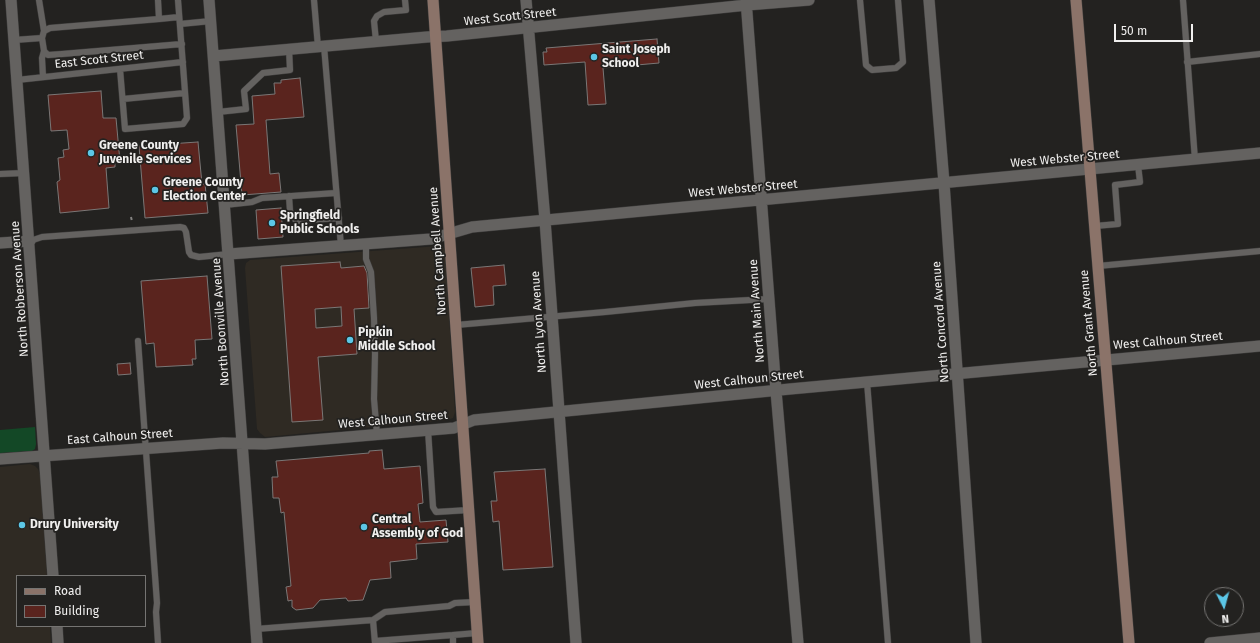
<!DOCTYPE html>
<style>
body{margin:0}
#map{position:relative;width:1260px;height:643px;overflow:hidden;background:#232220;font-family:"Fira Sans",sans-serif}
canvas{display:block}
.legend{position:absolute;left:16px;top:575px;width:130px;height:52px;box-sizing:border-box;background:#232220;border:1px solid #757472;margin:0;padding:5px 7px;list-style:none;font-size:12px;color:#f0efee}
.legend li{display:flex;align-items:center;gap:8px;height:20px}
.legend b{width:20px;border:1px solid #757472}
.north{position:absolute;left:1204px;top:587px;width:40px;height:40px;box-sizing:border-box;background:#232220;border:1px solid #757472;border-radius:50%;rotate:174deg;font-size:11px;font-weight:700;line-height:16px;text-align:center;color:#f0efee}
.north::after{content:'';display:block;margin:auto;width:14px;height:18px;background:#5cc7e7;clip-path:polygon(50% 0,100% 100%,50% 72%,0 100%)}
.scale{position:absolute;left:1114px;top:24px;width:79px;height:18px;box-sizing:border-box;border:2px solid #f0efee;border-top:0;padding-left:5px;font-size:12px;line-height:14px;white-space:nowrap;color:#f0efee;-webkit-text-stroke:3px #232220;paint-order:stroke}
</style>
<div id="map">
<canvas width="1260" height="643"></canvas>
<ul class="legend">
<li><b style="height:5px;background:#8b7369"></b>Road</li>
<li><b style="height:11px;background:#5a241e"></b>Building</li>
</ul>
<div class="north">N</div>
<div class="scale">50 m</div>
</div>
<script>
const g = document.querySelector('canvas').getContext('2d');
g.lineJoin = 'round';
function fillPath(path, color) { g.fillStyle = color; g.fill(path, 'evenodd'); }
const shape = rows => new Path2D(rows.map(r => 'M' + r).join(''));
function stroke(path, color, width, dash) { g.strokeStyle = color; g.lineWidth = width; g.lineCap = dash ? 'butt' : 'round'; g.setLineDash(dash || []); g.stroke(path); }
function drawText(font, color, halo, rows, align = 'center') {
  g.font = font + ' "Fira Sans",sans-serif'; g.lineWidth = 3.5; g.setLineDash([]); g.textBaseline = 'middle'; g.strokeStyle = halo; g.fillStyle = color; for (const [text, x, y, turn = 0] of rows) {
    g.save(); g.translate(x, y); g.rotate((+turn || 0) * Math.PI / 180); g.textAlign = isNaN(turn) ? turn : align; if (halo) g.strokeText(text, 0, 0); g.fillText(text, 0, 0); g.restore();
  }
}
fillPath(shape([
 [439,246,443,247,445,250,455,412,453,418,447,420,265,437,260,433,257,429,245,268,246,263,250,260],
 [30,464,35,466,38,469,40,474,47,576,17,576,17,626,50,626,51,643,0,643,0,467]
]), '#2f2a23');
fillPath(shape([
 [35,427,36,444,35,449,32,451,0,453,0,430]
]), '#134826');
const building = shape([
 [657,39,659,63,603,68,606,104,588,105,585,62,544,65,543,52,547,52,546,48,657,39],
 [300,78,304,117,266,120,270,174,279,173,281,192,242,195,236,125,254,124,252,96,275,94,274,83,281,83,281,80,300,78],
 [101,91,103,118,116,118,120,162,115,162,115,167,106,168,109,208,60,213,57,182,60,180,58,158,64,157,63,150,69,149,67,130,51,131,48,95,101,91],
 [198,142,202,184,205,184,208,213,145,218,139,146,198,142],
 [281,208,283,237,258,239,256,210,281,208],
 [340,262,341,268,364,266,367,273,369,308,354,309,357,354,318,357,323,420,292,422,281,266,340,262],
 [341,307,342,326,316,328,315,309,341,307],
 [504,265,506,285,493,286,494,305,475,307,471,268,504,265],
 [207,276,212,339,195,340,196,359,192,359,193,365,156,367,154,343,146,344,141,281,207,276],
 [130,363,131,374,118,375,117,364,130,363],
 [382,450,384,469,420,466,423,503,418,504,420,522,446,520,448,542,416,544,417,559,390,562,391,578,370,580,363,600,348,601,346,598,320,600,313,608,296,610,292,607,292,600,288,601,286,587,291,586,284,512,281,513,279,498,273,498,272,477,278,477,276,461,369,453,369,451,382,450],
 [545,469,553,567,503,570,499,521,493,522,491,501,497,501,494,472,545,469]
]);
fillPath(building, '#5a241e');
stroke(building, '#7a7776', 1);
const service = shape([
 [39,0,44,31],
 [158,0,159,19,50,28,44,31,42,38,44,51,48,55,62,54,182,44],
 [314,0,318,47],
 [860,0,866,65,872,70,896,68,903,62,898,0],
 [1183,0,1195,160],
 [159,19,179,17],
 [180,24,211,21],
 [14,40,42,38],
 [376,41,374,21,377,16,384,12,406,10,405,0],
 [324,46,341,246],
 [1187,62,1260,54],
 [120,69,125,129,183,124,187,118,178,0],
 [43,77,42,58,44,51],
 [17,80,183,62],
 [123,99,185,93],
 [218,112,246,109,244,91,263,73,290,70,289,49],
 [0,174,24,173],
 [289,196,290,211,296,221,339,218],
 [225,205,252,202,262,198,336,193],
 [1095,226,1118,224,1115,185,1140,182,1138,165],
 [30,241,42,237,180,227,184,228,186,232,189,252,191,255,199,257,229,254],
 [366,244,366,259,371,272,374,318,375,354,374,399,377,434],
 [1098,266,1260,251],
 [456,325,605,312,695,303,769,299],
 [138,341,157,603,156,612,158,643],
 [867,382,888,643],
 [428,430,433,507,436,512,469,510],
 [373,620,385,612,449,606,455,603,475,602],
 [256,629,373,620,375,643],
 [375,641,453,635],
 [453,643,453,635,477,633]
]);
const minor = shape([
 [11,0,53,576],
 [209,0,257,643],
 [526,0,545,220,576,643],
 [746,0,776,391,798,643],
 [929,0,944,183,976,643],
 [214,56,427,37,447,36,747,5,809,0],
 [0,243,30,241],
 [229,254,431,239,472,227,1260,153],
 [0,459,223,443,265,444,454,428,474,420,790,389,1260,346],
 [57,626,58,643],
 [1210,643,1260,638]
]);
const secondary = shape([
 [433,0,478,643],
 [1076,0,1129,643]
]);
stroke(service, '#3e3d3c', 7);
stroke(minor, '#3e3d3c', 12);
stroke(secondary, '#3e3d3c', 12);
stroke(shape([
 [131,217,132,221]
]), '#848381', 2, [3, 3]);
stroke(service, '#646260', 6);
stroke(minor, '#646260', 11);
stroke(secondary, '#8b7369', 11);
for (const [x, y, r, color] of [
 [594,57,4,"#5cc7e7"],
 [91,153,4,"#5cc7e7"],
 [155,190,4,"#5cc7e7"],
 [272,223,4,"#5cc7e7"],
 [350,340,4,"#5cc7e7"],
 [22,525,4,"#5cc7e7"],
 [364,527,4,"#5cc7e7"]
]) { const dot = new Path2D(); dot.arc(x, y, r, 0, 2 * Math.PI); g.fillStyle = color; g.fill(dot); stroke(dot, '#232220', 1.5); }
drawText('12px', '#f0efee', '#232220', [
 ["West Scott Street",510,17,-6],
 ["East Scott Street",99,60,-6],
 ["West Webster Street",1065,159,-5],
 ["West Webster Street",743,189,-5],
 ["North Campbell Avenue",438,251,-94],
 ["North Robberson Avenue",20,289,-94],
 ["North Main Avenue",757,311,-94],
 ["North Boonville Avenue",221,322,-94],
 ["North Lyon Avenue",539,322,-94],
 ["North Concord Avenue",941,322,-94],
 ["North Grant Avenue",1089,323,-95],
 ["West Calhoun Street",1168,341,-5],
 ["West Calhoun Street",749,380,-6],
 ["West Calhoun Street",393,420,-5],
 ["East Calhoun Street",120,437,-4]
]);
drawText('bold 12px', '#f0efee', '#232220', [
 ["Saint Joseph",602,50],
 ["School",602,64],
 ["Greene County",99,146],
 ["Juvenile Services",99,160],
 ["Greene County",163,183],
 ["Election Center",163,197],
 ["Springfield",280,216],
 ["Public Schools",280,230],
 ["Pipkin",358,333],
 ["Middle School",358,347],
 ["Central",372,520],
 ["Assembly of God",372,534],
 ["Drury University",30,525]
], 'left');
</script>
